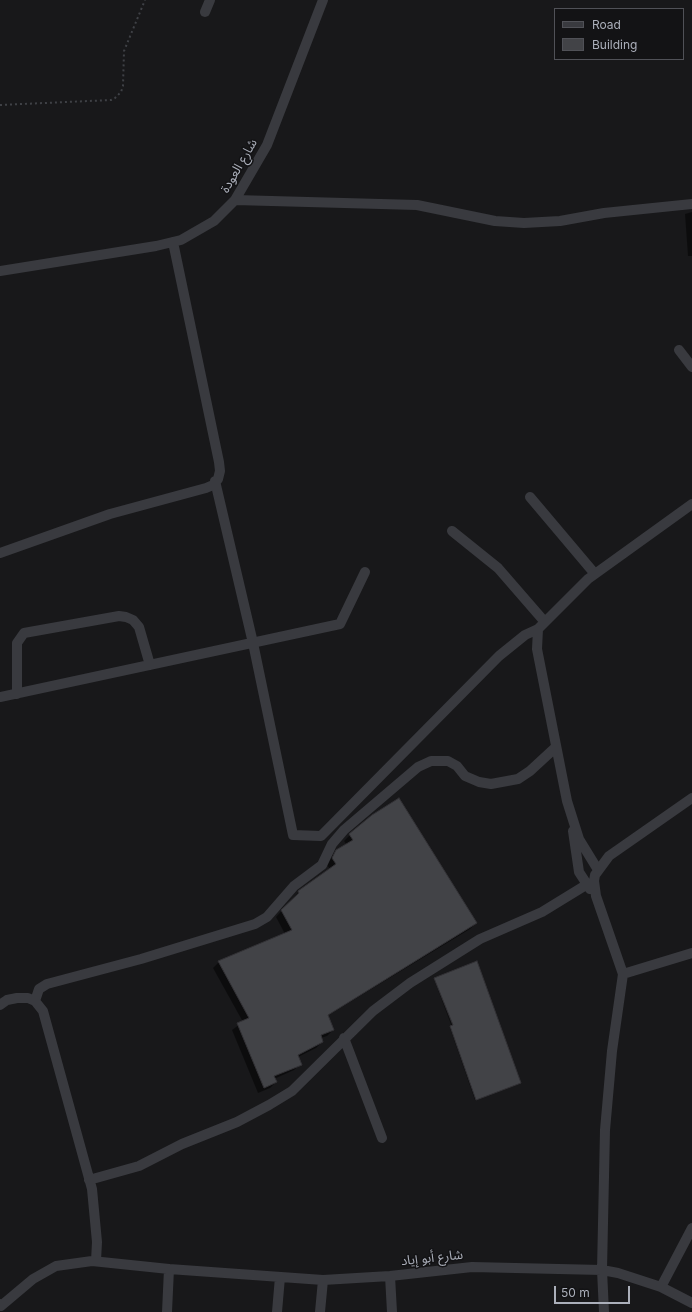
<!DOCTYPE html>
<meta charset="utf-8">
<style>
body{margin:0}
#map{position:relative;width:692px;height:1312px;overflow:hidden;background:#18181a;font-family:Inter,sans-serif}
canvas{display:block}
.legend{position:absolute;left:554px;top:8px;width:130px;height:52px;box-sizing:border-box;background:#131315;border:1px solid #505157;margin:0;padding:5px 7px;list-style:none;font-size:12px;color:#abafba}
.legend li{display:flex;align-items:center;gap:8px;height:20px}
.legend b{width:20px;border:1px solid #505157}
.scale{position:absolute;left:554px;top:1286px;width:76px;height:18px;box-sizing:border-box;border:2px solid #abafba;border-top:0;padding-left:5px;font-size:12px;line-height:14px;white-space:nowrap;color:#abafba;-webkit-text-stroke:3px #131315;paint-order:stroke}
</style>
<div id="map">
<canvas width="692" height="1312"></canvas>
<ul class="legend">
<li><b style="height:5px;background:#393a3f"></b>Road</li>
<li><b style="height:11px;background:#424347"></b>Building</li>
</ul>
<div class="scale">50 m</div>
</div>
<script>
const g = document.querySelector('canvas').getContext('2d');
g.lineJoin = 'round';
function fillPath(path, color) { g.fillStyle = color; g.fill(path, 'evenodd'); }
const shape = rows => new Path2D(rows.map(r => 'M' + r).join(''));
function stroke(path, color, width, dash) { g.strokeStyle = color; g.lineWidth = width; g.lineCap = dash ? 'butt' : 'round'; g.setLineDash(dash || []); g.stroke(path); }
function drawText(font, color, halo, rows, align = 'center') {
  g.font = font + ' Inter,"Noto Sans Arabic",sans-serif'; g.lineWidth = 3; g.setLineDash([]); g.textBaseline = 'middle'; g.strokeStyle = halo; g.fillStyle = color; for (const [text, x, y, turn = 0] of rows) {
    g.save(); g.translate(x, y); g.rotate((+turn || 0) * Math.PI / 180); g.textAlign = isNaN(turn) ? turn : align; if (halo) g.strokeText(text, 0, 0); g.fillText(text, 0, 0); g.restore();
  }
}
fillPath(shape([
 [692,212,692,256,688,256,685,214],
 [350,835,476,923,470,929,327,1016,333,1030,327,1036,321,1038,322,1042,316,1048,298,1057,300,1064,294,1070,274,1079,276,1082,270,1088,258,1093,232,1030,243,1022,213,968,219,962,285,934,276,917,299,892,330,869,327,865,330,857,347,845,344,841],
 [434,979,454,1030,520,1083,519,1084,475,1100,450,1028,452,1027]
]), '#0007');
const building = shape([
 [399,798,477,923,328,1015,334,1030,321,1035,323,1042,298,1055,302,1065,274,1076,277,1082,264,1088,237,1023,249,1018,218,961,292,930,281,910,299,893,298,891,336,864,332,858,336,850,353,840,349,834,372,815,399,798],
 [477,961,521,1083,476,1100,450,1026,453,1025,434,978,477,961]
]);
fillPath(building, '#424347');
stroke(building, '#333236', 1);
stroke(shape([
 [0,105,111,100,115,98,121,92,123,86,124,51,145,0]
]), '#3f4146', 2, [2, 3]);
stroke(shape([
 [205,12,210,0],
 [235,200,417,205,495,221,524,223,560,221,604,213,692,204],
 [0,271,156,246,181,240,214,221,235,200,267,145,323,0],
 [679,350,692,367],
 [215,481,253,643,293,835,321,836,499,656,525,635,538,629],
 [530,497,595,574],
 [452,531,498,568,544,621],
 [0,553,110,514,206,488,213,485,218,479,220,471,219,462,173,242],
 [17,694,17,643,24,633,119,616,126,617,133,620,139,627,150,665],
 [0,697,340,624,365,572],
 [573,831,579,872,590,889],
 [598,870,579,839,567,801,537,649,538,629,588,579,692,504],
 [623,974,596,896,594,881,595,875,609,856,692,798],
 [35,1001,39,989,47,984,141,959,255,924,267,917,294,886,322,865,332,844,344,830,418,767,431,761,448,761,457,766,465,776,479,782,491,784,518,779,530,771,556,747],
 [0,1005,7,1000,17,998,28,998,35,1001,43,1011,92,1189,97,1242,96,1261],
 [344,1038,382,1138],
 [89,1180,139,1166,182,1144,237,1122,269,1105,292,1091,373,1011,410,983,480,939,542,912,586,885],
 [169,1269,323,1280,390,1276,472,1267,602,1270,618,1273,661,1287,692,1303],
 [390,1276,392,1312],
 [661,1287,692,1228],
 [0,1304,1,1306,33,1279,56,1266,92,1261,169,1269,167,1312],
 [277,1312,280,1277],
 [320,1312,323,1280],
 [604,1312,602,1270,605,1130,612,1051,623,974,692,953]
]), '#393a3f', 10);
drawText('13px', '#abafba', '#131315', [
 ["شارع العودة",239,166,-60],
 ["شارع أبو إياد",432,1258,-6]
]);
</script>
